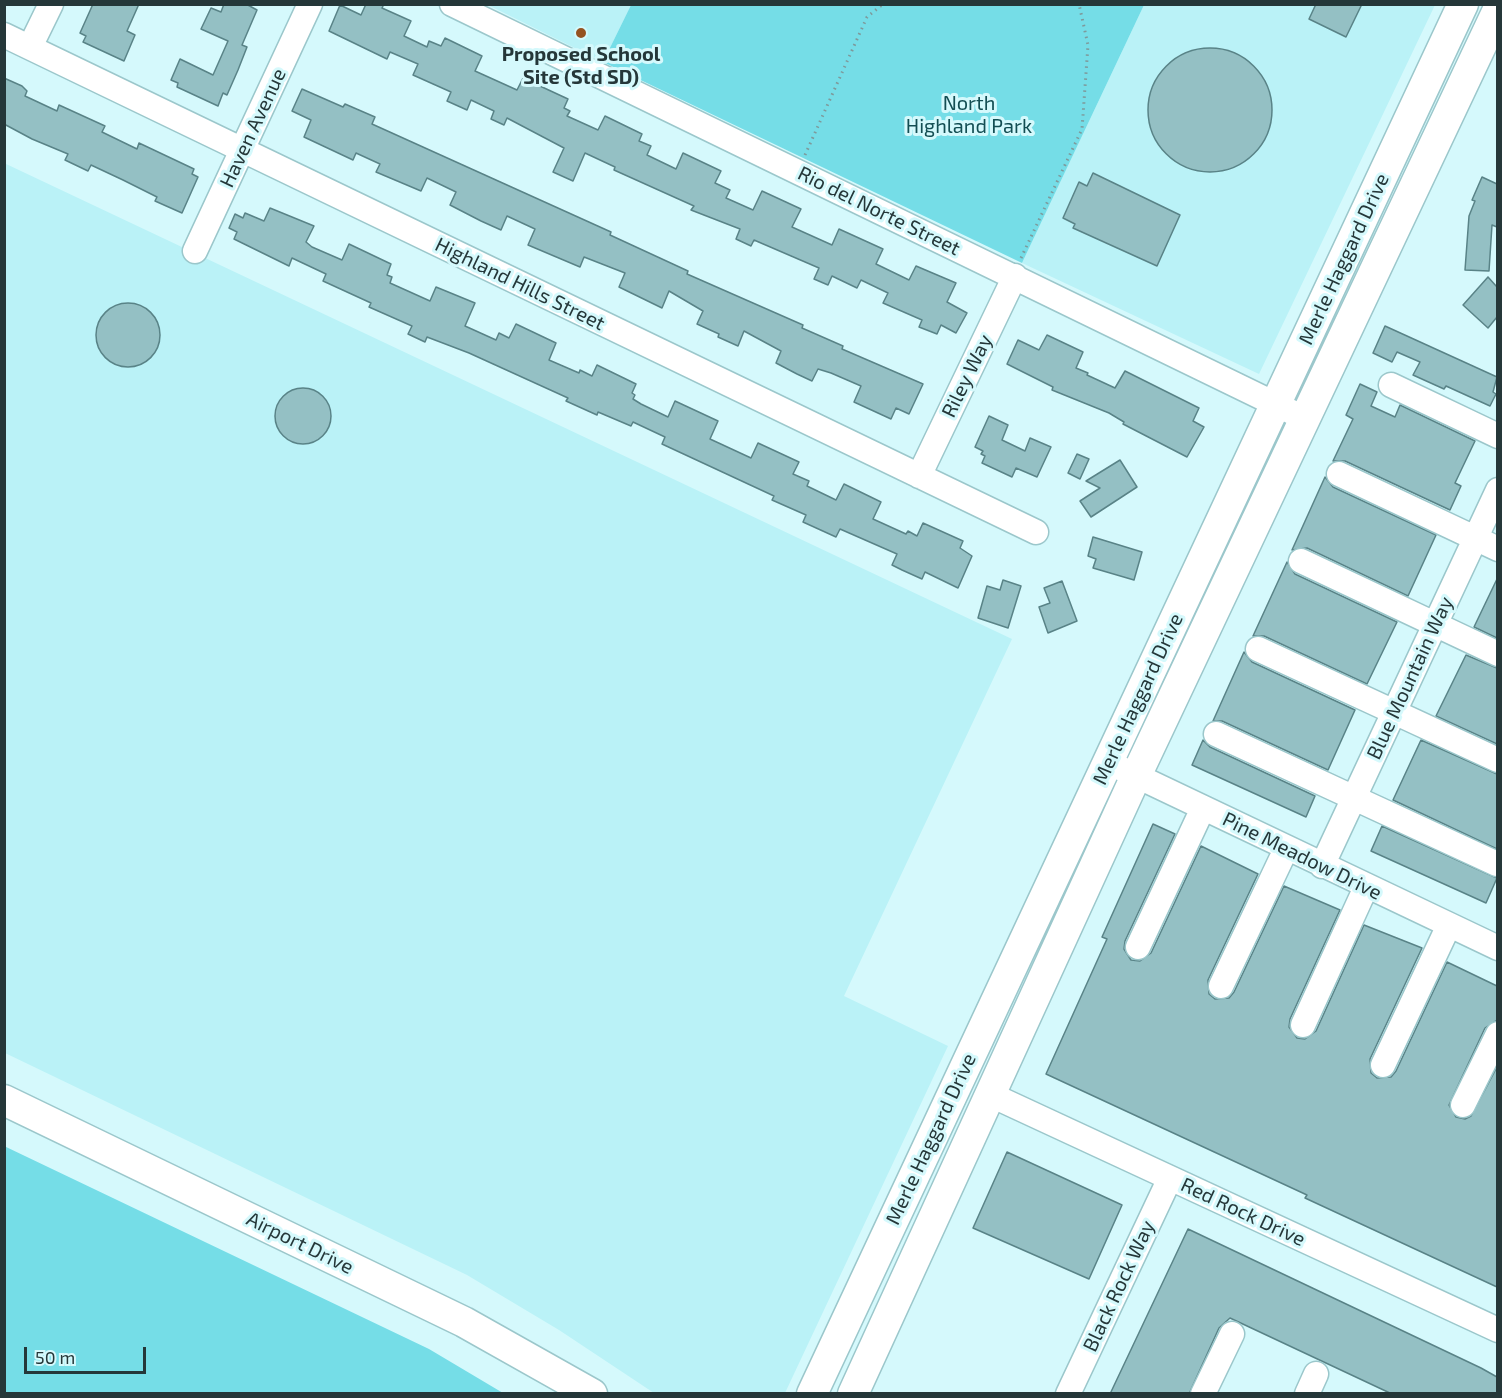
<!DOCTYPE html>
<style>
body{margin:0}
#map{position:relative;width:1502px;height:1398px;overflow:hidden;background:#d5f9fc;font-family:"Exo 2",sans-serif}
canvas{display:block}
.frame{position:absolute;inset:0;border:6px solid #253739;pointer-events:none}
.scale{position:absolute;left:24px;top:1347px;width:122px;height:27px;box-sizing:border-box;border:3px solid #253739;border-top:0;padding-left:8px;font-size:18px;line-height:21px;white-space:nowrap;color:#253739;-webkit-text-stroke:4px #d5f9fc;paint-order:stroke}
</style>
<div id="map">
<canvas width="1502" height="1398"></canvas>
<div class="frame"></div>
<div class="scale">50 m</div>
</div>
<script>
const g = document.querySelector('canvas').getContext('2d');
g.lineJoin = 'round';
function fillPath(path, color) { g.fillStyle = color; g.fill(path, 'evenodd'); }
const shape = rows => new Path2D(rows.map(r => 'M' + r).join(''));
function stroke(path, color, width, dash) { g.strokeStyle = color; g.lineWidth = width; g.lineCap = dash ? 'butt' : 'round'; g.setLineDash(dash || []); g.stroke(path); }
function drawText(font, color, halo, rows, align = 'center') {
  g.font = font + ' "Exo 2",sans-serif'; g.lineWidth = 6; g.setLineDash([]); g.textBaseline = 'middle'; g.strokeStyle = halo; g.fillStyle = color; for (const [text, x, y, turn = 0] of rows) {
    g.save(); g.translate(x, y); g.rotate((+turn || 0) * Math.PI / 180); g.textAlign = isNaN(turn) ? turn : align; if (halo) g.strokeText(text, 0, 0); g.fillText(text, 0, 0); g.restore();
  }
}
fillPath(shape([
 [488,5,631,5,603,62],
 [1144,5,1435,5,1259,374,1022,263],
 [4,163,1012,639,844,996,948,1046,785,1393,654,1393,559,1330,467,1275,5,1053]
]), '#baf2f7');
fillPath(shape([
 [631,5,631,4,1144,5,1022,263,603,62],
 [4,1146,429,1349,503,1393,5,1393]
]), '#75dde7');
const building = shape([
 [93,4,139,4,127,31,135,35,124,61,83,42,86,36,80,33,93,4],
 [224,4,246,4,257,10,242,45,247,47,238,70,227,95,223,93,218,106,177,87,178,83,171,80,180,59,213,75,228,41,201,29,211,8,221,12,224,4],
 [366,4,384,4,382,8,411,21,404,36,427,47,429,41,441,46,445,38,482,56,475,71,517,90,524,76,541,84,540,86,568,99,564,108,570,111,567,116,598,130,605,116,642,134,639,141,651,146,647,155,676,169,683,153,721,171,715,183,730,190,726,198,753,210,762,191,801,209,792,227,832,245,839,229,883,249,876,264,909,280,916,266,956,283,947,302,967,313,956,333,941,325,937,334,919,327,922,320,883,303,888,293,861,280,857,288,832,276,828,285,814,279,819,268,754,240,751,246,736,239,740,229,691,210,694,206,614,170,615,167,585,153,573,181,553,172,564,148,507,118,504,125,491,119,494,111,471,100,467,110,447,101,451,92,413,75,418,64,390,52,387,59,329,31,340,5,361,15,366,4],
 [1316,4,1362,4,1346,37,1309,19,1316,4],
 '1148 110a62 62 0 1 1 124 0a62 62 0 1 1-124 0Z',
 [4,78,22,86,27,91,25,96,57,111,59,105,105,126,102,132,137,149,139,143,194,169,192,174,198,177,182,213,155,201,157,197,123,180,91,165,88,171,65,160,68,154,32,139,4,124,4,78],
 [302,89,343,107,345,104,375,117,372,124,611,232,610,235,688,271,687,274,803,325,802,328,843,346,842,349,923,384,909,414,896,408,891,419,854,402,861,386,831,373,818,369,812,381,797,374,776,363,781,351,744,331,738,346,718,337,719,334,697,324,703,311,669,291,662,308,619,287,625,273,584,257,580,267,528,245,535,229,507,216,501,230,481,221,450,205,456,192,427,178,421,191,376,172,380,164,356,153,353,160,304,137,311,120,292,111,302,89],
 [1093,173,1180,215,1157,266,1073,228,1075,224,1063,218,1079,182,1087,186,1093,173],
 [1482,177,1497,184,1497,227,1492,225,1489,271,1465,270,1469,216,1475,201,1472,200,1482,177],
 [270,208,314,226,306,242,312,247,342,260,349,244,391,264,387,275,392,277,390,283,430,301,436,287,475,303,465,326,496,340,499,333,509,338,516,324,556,343,549,360,579,373,580,370,592,376,597,365,636,384,632,393,635,395,633,399,641,404,668,417,675,401,718,421,710,439,751,458,758,443,799,462,793,474,809,481,807,486,836,500,844,484,881,502,873,519,906,534,908,531,917,536,923,523,963,541,960,548,972,556,958,588,925,572,922,579,902,570,892,565,897,554,840,529,836,537,803,522,806,515,772,500,774,496,662,444,665,437,633,422,631,426,598,412,597,415,566,401,568,398,469,353,427,337,425,342,408,334,412,326,369,307,371,303,323,281,326,274,292,258,289,266,234,239,237,232,229,228,235,214,243,218,245,213,264,221,270,208],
 [1488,277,1497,287,1497,317,1488,328,1463,305,1488,277],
 '96 335a32 32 0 1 1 64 0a32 32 0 1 1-64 0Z',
 [1385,326,1497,377,1493,392,1496,394,1490,406,1446,386,1444,389,1413,375,1420,362,1397,352,1392,362,1373,353,1385,326],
 [1047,335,1083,352,1076,368,1088,373,1087,375,1115,388,1125,371,1199,408,1193,421,1204,427,1187,457,1123,424,1124,422,1109,413,1052,390,1053,387,1007,364,1018,340,1039,350,1047,335],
 [1360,384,1377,392,1371,406,1395,417,1400,405,1475,441,1455,483,1461,486,1450,510,1345,461,1333,461,1353,419,1346,415,1360,384],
 '275 416a28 28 0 1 1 56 0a28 28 0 1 1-56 0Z',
 [989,416,1008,425,1002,440,1025,451,1030,438,1051,447,1037,477,1016,468,1012,477,982,463,985,456,981,454,983,451,975,447,989,416],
 [1077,454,1089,459,1080,479,1068,473,1077,454],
 [1120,460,1137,487,1091,517,1080,501,1100,488,1086,481,1120,460],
 [1325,477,1333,487,1436,535,1408,596,1307,548,1292,550,1325,477],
 [1093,537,1142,552,1134,580,1093,568,1096,559,1088,556,1093,537],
 [1287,562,1295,574,1397,622,1367,684,1264,636,1253,636,1287,562],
 [1497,579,1497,638,1474,627,1497,579],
 [1003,580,1021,586,1008,628,978,618,987,586,1000,590,1003,580],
 [1062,581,1077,621,1048,633,1039,607,1050,603,1044,588,1062,581],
 [1244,652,1252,662,1355,710,1328,770,1222,721,1213,721,1244,652],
 [1466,655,1497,668,1497,744,1436,716,1466,655],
 [1203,740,1210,747,1315,796,1306,817,1192,765,1203,740],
 [1421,740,1497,774,1497,849,1393,800,1421,740],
 [1153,824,1175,834,1125,941,1124,949,1131,960,1140,961,1151,953,1201,846,1258,874,1208,980,1209,994,1215,999,1229,998,1234,992,1284,886,1340,910,1290,1019,1289,1027,1297,1038,1305,1039,1316,1031,1364,925,1422,948,1370,1059,1371,1073,1377,1078,1391,1077,1396,1071,1447,962,1497,986,1497,1020,1485,1028,1449,1105,1456,1117,1465,1119,1471,1116,1497,1067,1497,1287,1305,1198,1307,1195,1046,1074,1107,939,1102,937,1153,824],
 [1382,826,1497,878,1486,903,1371,851,1382,826],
 [1007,1152,1122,1205,1089,1279,973,1228,1007,1152],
 [1188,1229,1481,1368,1497,1377,1497,1394,1392,1394,1230,1318,1219,1328,1189,1394,1110,1394,1188,1229]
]);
fillPath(building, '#94c0c4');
stroke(building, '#598387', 1.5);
const minor = shape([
 [452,4,1306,419],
 [4,35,1036,532],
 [30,47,51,4],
 [195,251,310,4],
 [1391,385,1498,436],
 [1339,474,1498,549],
 [919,476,1015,276],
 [1301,561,1498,654],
 [1258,649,1498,760],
 [1216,734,1497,864],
 [1120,768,1498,948],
 [1322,866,1498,490],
 [1138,947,1203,808],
 [1221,986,1286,849],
 [1303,1025,1366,887],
 [1383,1065,1449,925],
 [989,1094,1498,1330],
 [1463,1105,1498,1034],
 [1068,1394,1170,1178],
 [1203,1394,1232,1334],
 [1307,1394,1316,1374]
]);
const major = shape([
 [4,1100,464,1322,592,1394],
 [812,1394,1463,4],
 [853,1394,1136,776,1498,10]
]);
stroke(minor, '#9bc7cb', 27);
stroke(major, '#9bc7cb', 33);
stroke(shape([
 [805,155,867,17,883,4],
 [1021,258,1082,129,1088,45,1079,4]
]), '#7e999b', 3, [1.5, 4.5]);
stroke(minor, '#fff', 24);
stroke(major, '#fff', 30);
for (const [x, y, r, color] of [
 [581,33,6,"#955321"]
]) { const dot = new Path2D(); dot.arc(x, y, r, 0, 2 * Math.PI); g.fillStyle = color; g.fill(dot); stroke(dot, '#d5f9fc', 2); }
drawText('bold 20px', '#253739', '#d5f9fc', [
 ["Proposed School",581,54],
 ["Site (Std SD)",581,77]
]);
drawText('20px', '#134e53', '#d5f9fc', [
 ["North",969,103],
 ["Highland Park",969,126]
]);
drawText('20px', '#253739', '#d5f9fc', [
 ["Haven Avenue",253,128,-65],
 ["Rio del Norte Street",879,211,26],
 ["Merle Haggard Drive",1344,259,-65],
 ["Highland Hills Street",520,284,26],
 ["Riley Way",967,376,-64],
 ["Blue Mountain Way",1410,678,-65],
 ["Merle Haggard Drive",1138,699,-65],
 ["Pine Meadow Drive",1302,856,26],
 ["Merle Haggard Drive",931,1139,-65],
 ["Red Rock Drive",1243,1212,25],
 ["Airport Drive",300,1243,26],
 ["Black Rock Way",1119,1286,-65]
]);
</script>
